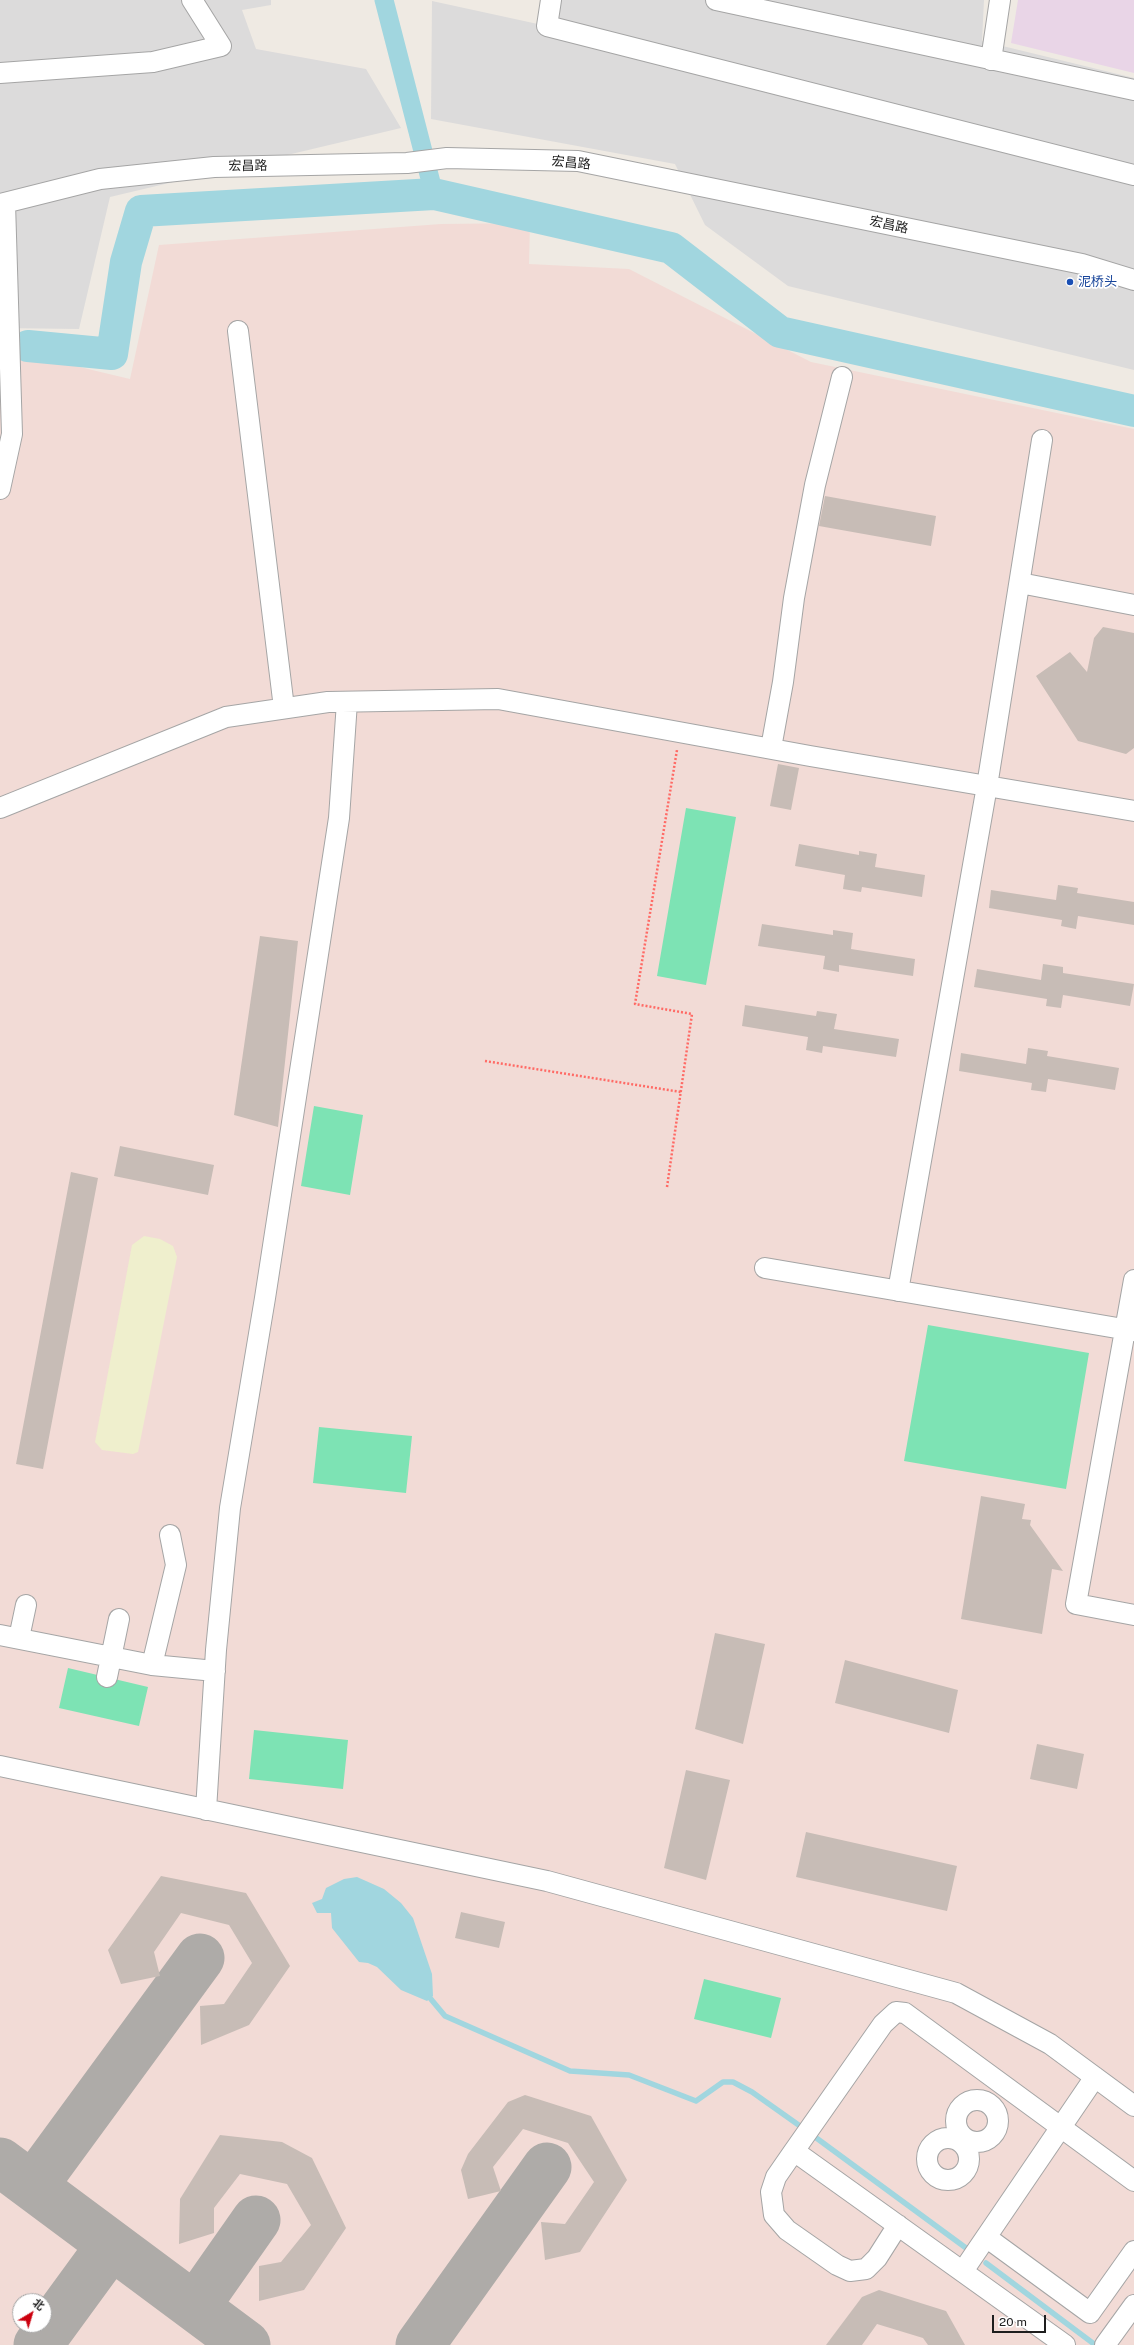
<!DOCTYPE html>
<meta charset="utf-8">
<style>
body{margin:0}
#map{position:relative;width:1134px;height:2345px;overflow:hidden;background:#efeae3;font-family:"Public Sans","Noto Sans SC",sans-serif}
canvas{display:block}
.north{position:absolute;left:12px;top:2293px;width:40px;height:40px;box-sizing:border-box;background:#fff;border:1px solid #a5a5a5;border-radius:50%;rotate:38deg;font-size:11px;font-weight:700;line-height:16px;text-align:center;color:#1e1e1e}
.north::after{content:'';display:block;margin:auto;width:14px;height:18px;background:#cc000e;clip-path:polygon(50% 0,100% 100%,50% 72%,0 100%)}
.scale{position:absolute;left:992px;top:2315px;width:54px;height:18px;box-sizing:border-box;border:2px solid #1e1e1e;border-top:0;padding-left:5px;font-size:12px;line-height:14px;white-space:nowrap;color:#1e1e1e;-webkit-text-stroke:3px #fff;paint-order:stroke}
</style>
<div id="map">
<canvas width="1134" height="2345"></canvas>
<div class="north">北</div>
<div class="scale">20 m</div>
</div>
<script>
const g = document.querySelector('canvas').getContext('2d');
g.lineJoin = 'round';
function fillPath(path, color) { g.fillStyle = color; g.fill(path, 'evenodd'); }
const shape = rows => new Path2D(rows.map(r => 'M' + r).join(''));
function stroke(path, color, width, dash) { g.strokeStyle = color; g.lineWidth = width; g.lineCap = dash ? 'butt' : 'round'; g.setLineDash(dash || []); g.stroke(path); }
function drawText(font, color, halo, rows, align = 'center') {
  g.font = font + ' "Public Sans","Noto Sans SC",sans-serif'; g.lineWidth = 3.5; g.setLineDash([]); g.textBaseline = 'middle'; g.strokeStyle = halo; g.fillStyle = color; for (const [text, x, y, turn = 0] of rows) {
    g.save(); g.translate(x, y); g.rotate((+turn || 0) * Math.PI / 180); g.textAlign = isNaN(turn) ? turn : align; if (halo) g.strokeText(text, 0, 0); g.fillText(text, 0, 0); g.restore();
  }
}
fillPath(shape([
 [0,0,271,0,271,5,242,10,256,49,366,69,401,128,110,197,79,329,0,328],
 [551,0,984,0,982,41,1134,78,1134,370,788,286,705,225,675,164,431,119,432,1,547,26]
]), '#dcdbdb');
fillPath(shape([
 [1018,0,1134,0,1134,73,1011,43]
]), '#e9d5e7');
fillPath(shape([
 [530,223,529,264,629,269,811,362,1134,429,1134,2345,0,2345,0,354,29,355,130,379,159,245,441,224],
 [20,2301,44,2301,44,2325,20,2325]
]), '#f2dbd6');
fillPath(shape([
 [144,1236,160,1239,173,1246,177,1257,138,1452,133,1454,102,1450,95,1442,132,1245]
]), '#efefcd');
fillPath(shape([
 [686,808,736,817,706,985,657,976],
 [314,1106,363,1115,350,1195,301,1186],
 [928,1325,1089,1353,1066,1489,904,1461],
 [319,1427,412,1436,406,1493,313,1483],
 [68,1668,148,1687,139,1726,59,1708],
 [254,1730,348,1740,343,1789,249,1779],
 [704,1979,781,1998,771,2038,694,2019]
]), '#7de3b4');
fillPath(shape([
 [357,1877,384,1889,401,1903,413,1918,432,1974,433,1996,427,2001,401,1990,377,1967,368,1963,359,1962,332,1928,331,1913,317,1913,312,1903,322,1899,326,1888,344,1879]
]), '#a1d6df');
stroke(shape([
 [430,1998,445,2016,570,2071,629,2075,696,2101,723,2082,733,2082,752,2092,800,2126],
 [815,2137,966,2248],
 [986,2263,1094,2344]
]), '#a1d6df', 5.5);
stroke(shape([
 [384,0,434,194]
]), '#a1d6df', 19);
stroke(shape([
 [28,346,112,354,126,262,141,211,434,194,671,248,780,332,1134,411]
]), '#a1d6df', 32);
stroke(shape([
 [0,2162,246,2345],
 [33,2186,200,1958],
 [195,2307,256,2220],
 [38,2345,111,2245],
 [420,2345,547,2167]
]), '#aeaba8', 49);
fillPath(shape([
 [825,496,936,516,931,546,819,526],
 [1103,627,1134,633,1134,748,1126,754,1078,741,1036,676,1070,652,1087,672,1094,638],
 [778,764,799,768,791,810,770,806],
 [799,844,859,855,859,851,877,854,875,867,925,875,922,897,862,887,861,892,843,889,845,875,795,866],
 [1058,885,1078,888,1077,893,1134,902,1134,925,1078,916,1076,929,1061,926,1062,920,989,908,991,890,1056,900],
 [762,924,833,935,833,930,853,933,851,949,915,959,913,976,839,965,839,972,823,969,825,956,758,946],
 [260,936,298,941,278,1127,234,1115],
 [1043,964,1063,967,1063,973,1134,984,1130,1006,1063,995,1061,1008,1046,1006,1047,999,974,987,977,969,1041,980],
 [745,1005,816,1016,817,1011,837,1014,834,1029,899,1039,896,1057,823,1046,822,1053,806,1050,808,1037,742,1026],
 [1028,1048,1048,1051,1047,1056,1119,1068,1115,1090,1048,1079,1046,1092,1031,1090,1032,1083,959,1071,961,1053,1026,1064],
 [120,1146,214,1165,208,1195,114,1176],
 [71,1172,98,1178,43,1469,16,1464],
 [981,1496,1025,1504,1022,1519,1031,1520,1030,1525,1063,1571,1052,1569,1042,1634,961,1619],
 [715,1633,765,1644,743,1744,695,1729],
 [845,1660,958,1690,949,1733,835,1703],
 [1037,1744,1084,1754,1077,1789,1030,1779],
 [686,1770,730,1780,706,1880,664,1868],
 [806,1832,957,1866,947,1911,796,1877],
 [161,1876,246,1893,290,1966,249,2025,201,2045,200,2006,224,2004,252,1963,229,1925,181,1913,154,1952,160,1976,121,1984,108,1950],
 [461,1912,505,1922,499,1948,455,1938],
 [525,2095,591,2116,627,2180,580,2252,545,2260,541,2222,565,2224,594,2182,568,2143,523,2129,493,2167,501,2191,468,2199,461,2170,468,2154,508,2102],
 [220,2135,282,2142,312,2158,346,2228,304,2290,259,2301,259,2266,281,2262,311,2225,287,2184,240,2174,214,2208,214,2233,179,2244,180,2199],
 [879,2290,946,2311,965,2345,928,2345,923,2338,877,2324,862,2345,826,2345,862,2297]
]), '#c7bcb6');
const minor = shape([
 [551,0,547,26,1134,175],
 [716,0,1134,90],
 [991,60,1000,0],
 [0,73,153,62,221,46,192,0],
 [0,204,100,179,214,167,407,163,447,158,578,161,1082,264,1134,280],
 [238,331,284,708],
 [0,489,12,434,5,203],
 [1020,583,1134,605],
 [771,748,783,682,794,598,815,485,842,377],
 [0,808,226,717,328,702,498,699,810,756,1134,811],
 [765,1268,1134,1331],
 [1134,1280,1076,1604,1134,1615],
 [898,1291,987,786,1042,440],
 [0,1635,152,1665,215,1671],
 [19,1638,26,1605],
 [152,1665,176,1565,170,1535],
 [107,1677,119,1619],
 [0,1766,547,1881,956,1993,1050,2044,1134,2106],
 [206,1810,216,1650,230,1508,265,1298,339,818,347,702],
 '956 2121a21 21 0 1 1 42 0a21 21 0 1 1-42 0Z',
 '927 2159a21 21 0 1 1 42 0a21 21 0 1 1-42 0Z',
 [794,2151,776,2177,771,2192,774,2215,787,2230,837,2265,850,2271,866,2269,877,2258,898,2225],
 [986,2237,1090,2313,1134,2251],
 [963,2271,1095,2077],
 [1065,2345,794,2151,883,2024,896,2012,905,2013,1134,2181],
 [1105,2345,1134,2305]
]);
stroke(minor, '#a5a5a5', 22);
stroke(shape([
 [485,1061,681,1092],
 [667,1187,692,1014,635,1004,677,750]
]), '#ff6a65', 2.5, [2, 2]);
stroke(minor, '#fff', 20);
for (const [x, y, r, color] of [
 [1070,282,4,"#1a4fb4"]
]) { const dot = new Path2D(); dot.arc(x, y, r, 0, 2 * Math.PI); g.fillStyle = color; g.fill(dot); stroke(dot, '#fff', 1.5); }
drawText('13px', '#1e1e1e', '#fff', [
 ["宏昌路",571,163,5],
 ["宏昌路",248,166,-1],
 ["宏昌路",889,225,12]
]);
drawText('13px', '#164399', '#fff', [
 ["泥桥头",1078,282]
], 'left');
</script>
